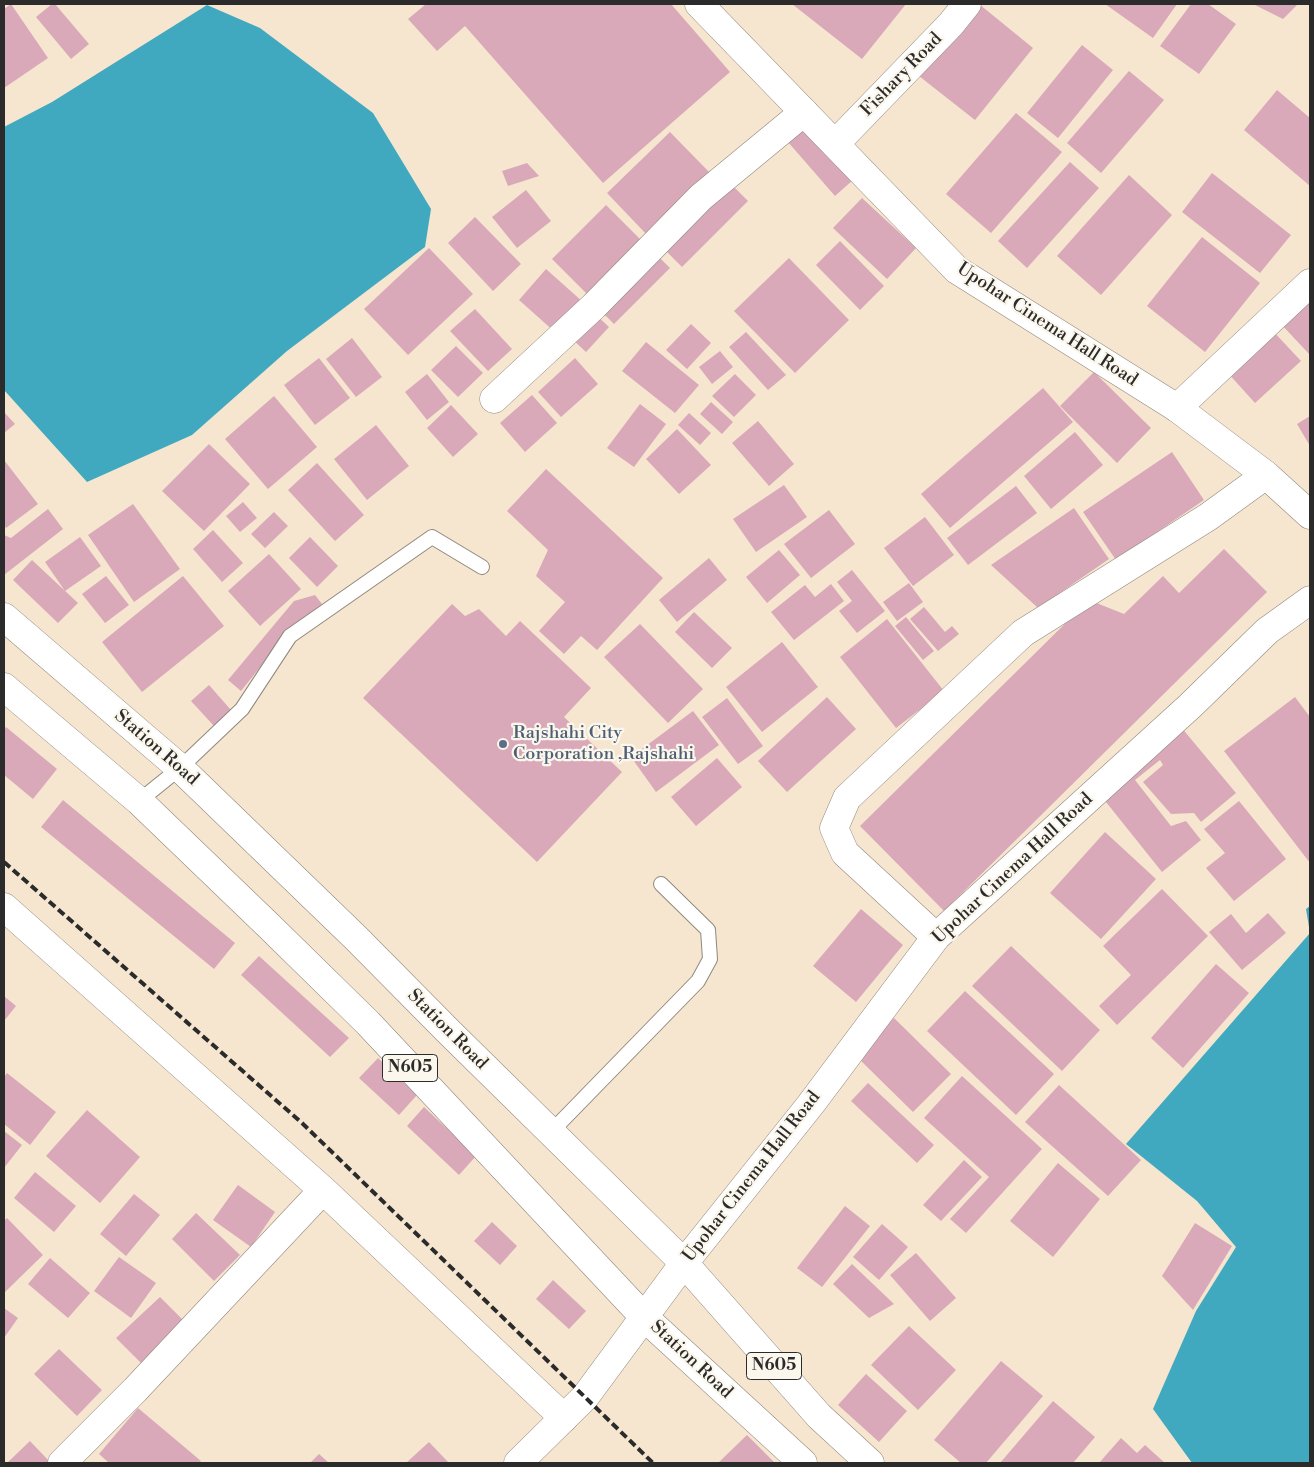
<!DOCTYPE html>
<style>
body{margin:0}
#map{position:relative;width:1314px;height:1467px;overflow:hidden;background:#f6e6cf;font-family:"Libre Bodoni",serif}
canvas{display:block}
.frame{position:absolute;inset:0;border:5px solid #2b2b2b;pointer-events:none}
</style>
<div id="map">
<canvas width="1314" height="1467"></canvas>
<div class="frame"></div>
</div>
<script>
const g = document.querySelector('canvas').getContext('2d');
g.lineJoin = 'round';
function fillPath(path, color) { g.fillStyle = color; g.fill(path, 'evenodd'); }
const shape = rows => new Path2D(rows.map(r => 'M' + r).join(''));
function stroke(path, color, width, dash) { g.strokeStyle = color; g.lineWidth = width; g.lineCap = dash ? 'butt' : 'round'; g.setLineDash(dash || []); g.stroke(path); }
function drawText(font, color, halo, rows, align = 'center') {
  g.font = font + ' "Libre Bodoni",serif'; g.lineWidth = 4.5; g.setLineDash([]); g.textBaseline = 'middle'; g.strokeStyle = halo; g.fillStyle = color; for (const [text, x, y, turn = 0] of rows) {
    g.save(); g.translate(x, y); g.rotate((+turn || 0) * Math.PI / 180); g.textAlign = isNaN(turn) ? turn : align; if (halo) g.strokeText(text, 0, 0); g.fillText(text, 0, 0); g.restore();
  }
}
fillPath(shape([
 [207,5,260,28,373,113,431,209,425,247,287,351,192,435,87,482,4,390,4,127,52,102],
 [1310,906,1310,1463,1192,1463,1153,1409,1196,1311,1236,1247,1197,1201,1126,1144,1310,933,1306,909]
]), '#40a9c0');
fillPath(shape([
 [11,4,48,58,4,88,4,9],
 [52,4,55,4,89,44,71,59,36,17],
 [426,4,671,4,730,72,603,183,465,26,437,51,408,19],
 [792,4,906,4,862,59],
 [979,4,1033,48,975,120,919,76],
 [1105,4,1177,4,1153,38],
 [1191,4,1208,4,1236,24,1199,74,1160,46],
 [1253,4,1298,4,1283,19],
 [1082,45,1113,70,1058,138,1027,113],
 [1129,71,1164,100,1101,173,1067,143],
 [1277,90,1310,118,1310,186,1244,130],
 [1016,113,1062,152,991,233,946,194],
 [806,126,853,180,835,196,788,142],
 [670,132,711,174,648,236,607,193],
 [1070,162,1099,188,1027,268,998,241],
 [527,163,539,176,508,186,502,171],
 [1212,173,1291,235,1260,273,1182,212],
 [1129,175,1172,215,1101,295,1057,256],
 [729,182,748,201,682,267,663,248],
 [526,190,551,221,517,248,492,217],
 [862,198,916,248,887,279,833,228],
 [606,205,646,245,592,299,552,259],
 [475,217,521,264,493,291,448,243],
 [1202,237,1260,283,1205,352,1147,306],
 [840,241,884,286,860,310,816,265],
 [429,248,473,294,408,355,364,309],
 [656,254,670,268,614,324,600,310],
 [789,258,849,320,795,373,734,311],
 [546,269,583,302,556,333,519,300],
 [1310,294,1310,355,1280,323],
 [475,309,512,349,488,371,450,331],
 [594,313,609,327,586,352,571,338],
 [691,324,711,343,687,369,666,350],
 [1272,330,1301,361,1255,403,1227,372],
 [746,332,786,375,768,390,729,347],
 [352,338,382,377,356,397,326,359],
 [646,342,699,385,675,413,622,371],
 [456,346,483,373,458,397,431,370],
 [720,351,733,367,712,384,699,367],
 [319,358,350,398,315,425,284,385],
 [575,358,598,384,561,417,538,392],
 [1094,372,1151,428,1117,463,1060,406],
 [427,374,449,402,427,420,405,392],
 [735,374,756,395,734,417,712,396],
 [1043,388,1073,422,950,528,921,494],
 [532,395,557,423,525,452,500,423],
 [274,396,317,447,268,489,225,439],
 [711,402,733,422,722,434,700,414],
 [640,404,666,424,634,467,607,448],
 [451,405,478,434,453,457,427,428],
 [4,412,15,424,4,433],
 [689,413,711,433,700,445,678,425],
 [1310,416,1310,446,1297,424],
 [758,421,794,464,769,486,732,443],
 [376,425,409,466,367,500,334,459],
 [677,429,711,465,679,494,646,459],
 [1075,432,1103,465,1051,509,1024,476],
 [209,444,250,484,204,531,162,491],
 [1172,452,1204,500,1116,560,1083,512],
 [4,460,38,504,6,528,4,525,4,511,5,510,4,508],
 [317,463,364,515,335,541,288,490],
 [546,469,663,578,597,650,581,636,564,654,539,631,565,602,536,576,548,550,507,511],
 [784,485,807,517,756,552,733,519],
 [1016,486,1037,513,968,565,947,538],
 [243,502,257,518,240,532,226,516],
 [133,504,180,569,134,602,88,535],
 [1074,508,1109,559,1038,608,991,565],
 [48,509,63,529,4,575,4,535,11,538],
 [829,510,855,544,811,578,784,544],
 [274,512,288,526,265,548,251,534],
 [925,517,954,555,913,586,884,548],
 [213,530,243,563,222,582,193,549],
 [80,537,101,566,65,591,45,562],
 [310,537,338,566,317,587,289,558],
 [1224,549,1267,592,944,911,860,826,1089,600,1124,614,1163,576,1179,593],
 [779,550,800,575,767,603,746,577],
 [269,554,301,589,260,626,228,591],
 [709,558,727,580,677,622,659,600],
 [32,560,78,603,58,623,13,580],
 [852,570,885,611,857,633,839,611,852,601,837,582],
 [106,576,129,605,105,623,82,594],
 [183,576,224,626,142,692,102,642],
 [909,583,923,602,897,621,883,602],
 [831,584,844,601,794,640,771,612,805,585,815,597],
 [315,595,322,604,290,630,241,691,228,680,294,601],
 [452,604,465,616,479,609,506,636,520,621,591,688,564,717,622,772,537,862,363,698],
 [924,607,945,632,952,626,959,634,938,651,910,619],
 [694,612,732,648,712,668,675,632],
 [906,617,934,651,923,660,895,626],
 [887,619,944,691,896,728,840,657],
 [640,624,703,689,668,723,604,657],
 [782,642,818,687,762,732,726,687],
 [209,685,231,710,214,726,191,701],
 [827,697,856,729,787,792,758,761],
 [1295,697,1310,717,1310,863,1224,751],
 [727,698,763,746,738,764,702,717],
 [693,711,719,745,656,792,631,757],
 [6,727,57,769,33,799,4,775,4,730],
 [1181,727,1236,793,1201,822,1194,813,1171,814,1143,782,1163,765,1160,760,1135,780,1171,826,1186,821,1201,840,1162,872,1098,792],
 [717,758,742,787,696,826,671,797],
 [63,800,235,943,214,969,41,827],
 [1239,801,1286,859,1234,901,1206,868,1225,853,1204,829],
 [1105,832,1156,879,1101,939,1050,893],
 [1162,889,1208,936,1117,1025,1099,1006,1131,975,1103,946],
 [861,909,903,945,856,1002,813,966],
 [1268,913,1286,933,1242,970,1209,932,1231,914,1246,933],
 [1011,946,1100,1030,1062,1071,972,986],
 [259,956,349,1038,330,1057,241,975],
 [1216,964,1249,993,1183,1068,1151,1038],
 [965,991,1054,1074,1016,1115,927,1031],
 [4,996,16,1006,4,1021],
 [894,1018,951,1074,913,1112,857,1057],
 [378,1058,417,1095,399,1115,359,1078],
 [7,1073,56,1112,30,1145,4,1124,4,1077],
 [962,1076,1042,1149,966,1233,950,1219,989,1177,924,1118],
 [868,1083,934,1145,917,1163,851,1101],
 [1059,1085,1141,1160,1108,1196,1025,1122],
 [424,1107,476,1156,459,1175,407,1126],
 [87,1110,140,1157,100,1203,46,1156],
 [4,1131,22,1145,4,1168],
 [964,1160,982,1177,941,1221,923,1205],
 [1058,1163,1100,1199,1053,1257,1010,1221],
 [35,1172,76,1206,54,1232,14,1198],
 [238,1185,275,1212,251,1247,213,1220],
 [134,1194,160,1215,126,1256,100,1234],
 [845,1206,870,1226,822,1287,797,1268],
 [196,1213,240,1255,214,1281,172,1239],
 [7,1218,43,1255,4,1293,4,1221],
 [492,1222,517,1246,500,1265,474,1241],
 [1195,1223,1232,1246,1193,1310,1162,1276],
 [882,1224,908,1247,879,1280,853,1257],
 [916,1253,956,1298,930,1321,890,1275],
 [119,1257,156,1283,131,1318,94,1291],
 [50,1258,90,1293,68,1318,28,1284],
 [852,1264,894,1304,869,1318,833,1284],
 [553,1280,586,1311,569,1329,536,1299],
 [160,1297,185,1322,142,1364,116,1338],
 [4,1308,18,1318,4,1338],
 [909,1326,956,1370,918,1410,871,1365],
 [59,1349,102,1390,77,1416,34,1374],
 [1001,1361,1043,1396,986,1463,961,1463,934,1440],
 [866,1374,907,1411,879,1442,838,1405],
 [1053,1401,1095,1437,1073,1463,1000,1463],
 [138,1408,201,1461,199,1463,109,1463,99,1454],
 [747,1435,775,1463,718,1463],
 [1121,1438,1137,1453,1145,1445,1165,1463,1099,1463],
 [30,1441,50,1462,49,1463,7,1463],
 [429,1442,449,1463,406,1463],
 [319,1454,329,1463,310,1463]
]), '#d9a9b9');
const lane = shape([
 [139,801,180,768,242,709,290,636,432,537,482,567],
 [551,1132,698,981,710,959,708,930,661,884]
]);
const street = shape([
 [835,144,951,24,967,4],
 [494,399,594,306,701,197,804,112],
 [1177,408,1310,283],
 [4,907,323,1190,564,1418],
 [936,937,845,853,834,828,847,798,1023,633,1208,517,1266,475],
 [62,1463,135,1390,323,1190]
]);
const secondary = shape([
 [699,4,957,270,1177,408,1266,475,1310,515],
 [518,1463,585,1397,684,1263,811,1104,936,937,1190,706,1267,631,1310,600]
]);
const highway = shape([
 [4,617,180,768,357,939,448,1031,684,1263,819,1416,870,1463],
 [4,687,139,801,270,927,368,1023,644,1317,803,1463]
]);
stroke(lane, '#90887d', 16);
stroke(street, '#90887d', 29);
stroke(secondary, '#90887d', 29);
stroke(highway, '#90887d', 29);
stroke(lane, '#fff', 14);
stroke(street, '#fff', 28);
stroke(secondary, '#fff', 28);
stroke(highway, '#fff', 28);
stroke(shape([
 [4,862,302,1123,653,1463]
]), '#2b2b2b', 4, [8, 4]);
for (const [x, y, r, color] of [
 [503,744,5,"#5c6f8a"]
]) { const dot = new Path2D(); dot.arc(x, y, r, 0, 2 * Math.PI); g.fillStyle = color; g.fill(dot); stroke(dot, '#fbf7ec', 2); }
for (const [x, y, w] of [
 [410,1068,55],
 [774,1366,55]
]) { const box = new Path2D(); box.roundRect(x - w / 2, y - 13.5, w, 27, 4); g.fillStyle = '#fbf7ec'; g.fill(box); stroke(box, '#2b2b2b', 1); }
drawText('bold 16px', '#2b2b2b', null, [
 ["N605",410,1068],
 ["N605",774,1366]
]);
drawText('18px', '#2b2b2b', '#fbf7ec', [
 ["Fishary Road",902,75,-46],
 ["Upohar Cinema Hall Road",1047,325,33],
 ["Station Road",156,748,41],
 ["Upohar Cinema Hall Road",1013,869,-43],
 ["Station Road",447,1030,45],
 ["Upohar Cinema Hall Road",752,1177,-52],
 ["Station Road",691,1360,43]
]);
drawText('18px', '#4e5e75', '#fbf7ec', [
 ["Rajshahi City",513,734],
 ["Corporation ,Rajshahi",513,755]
], 'left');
</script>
